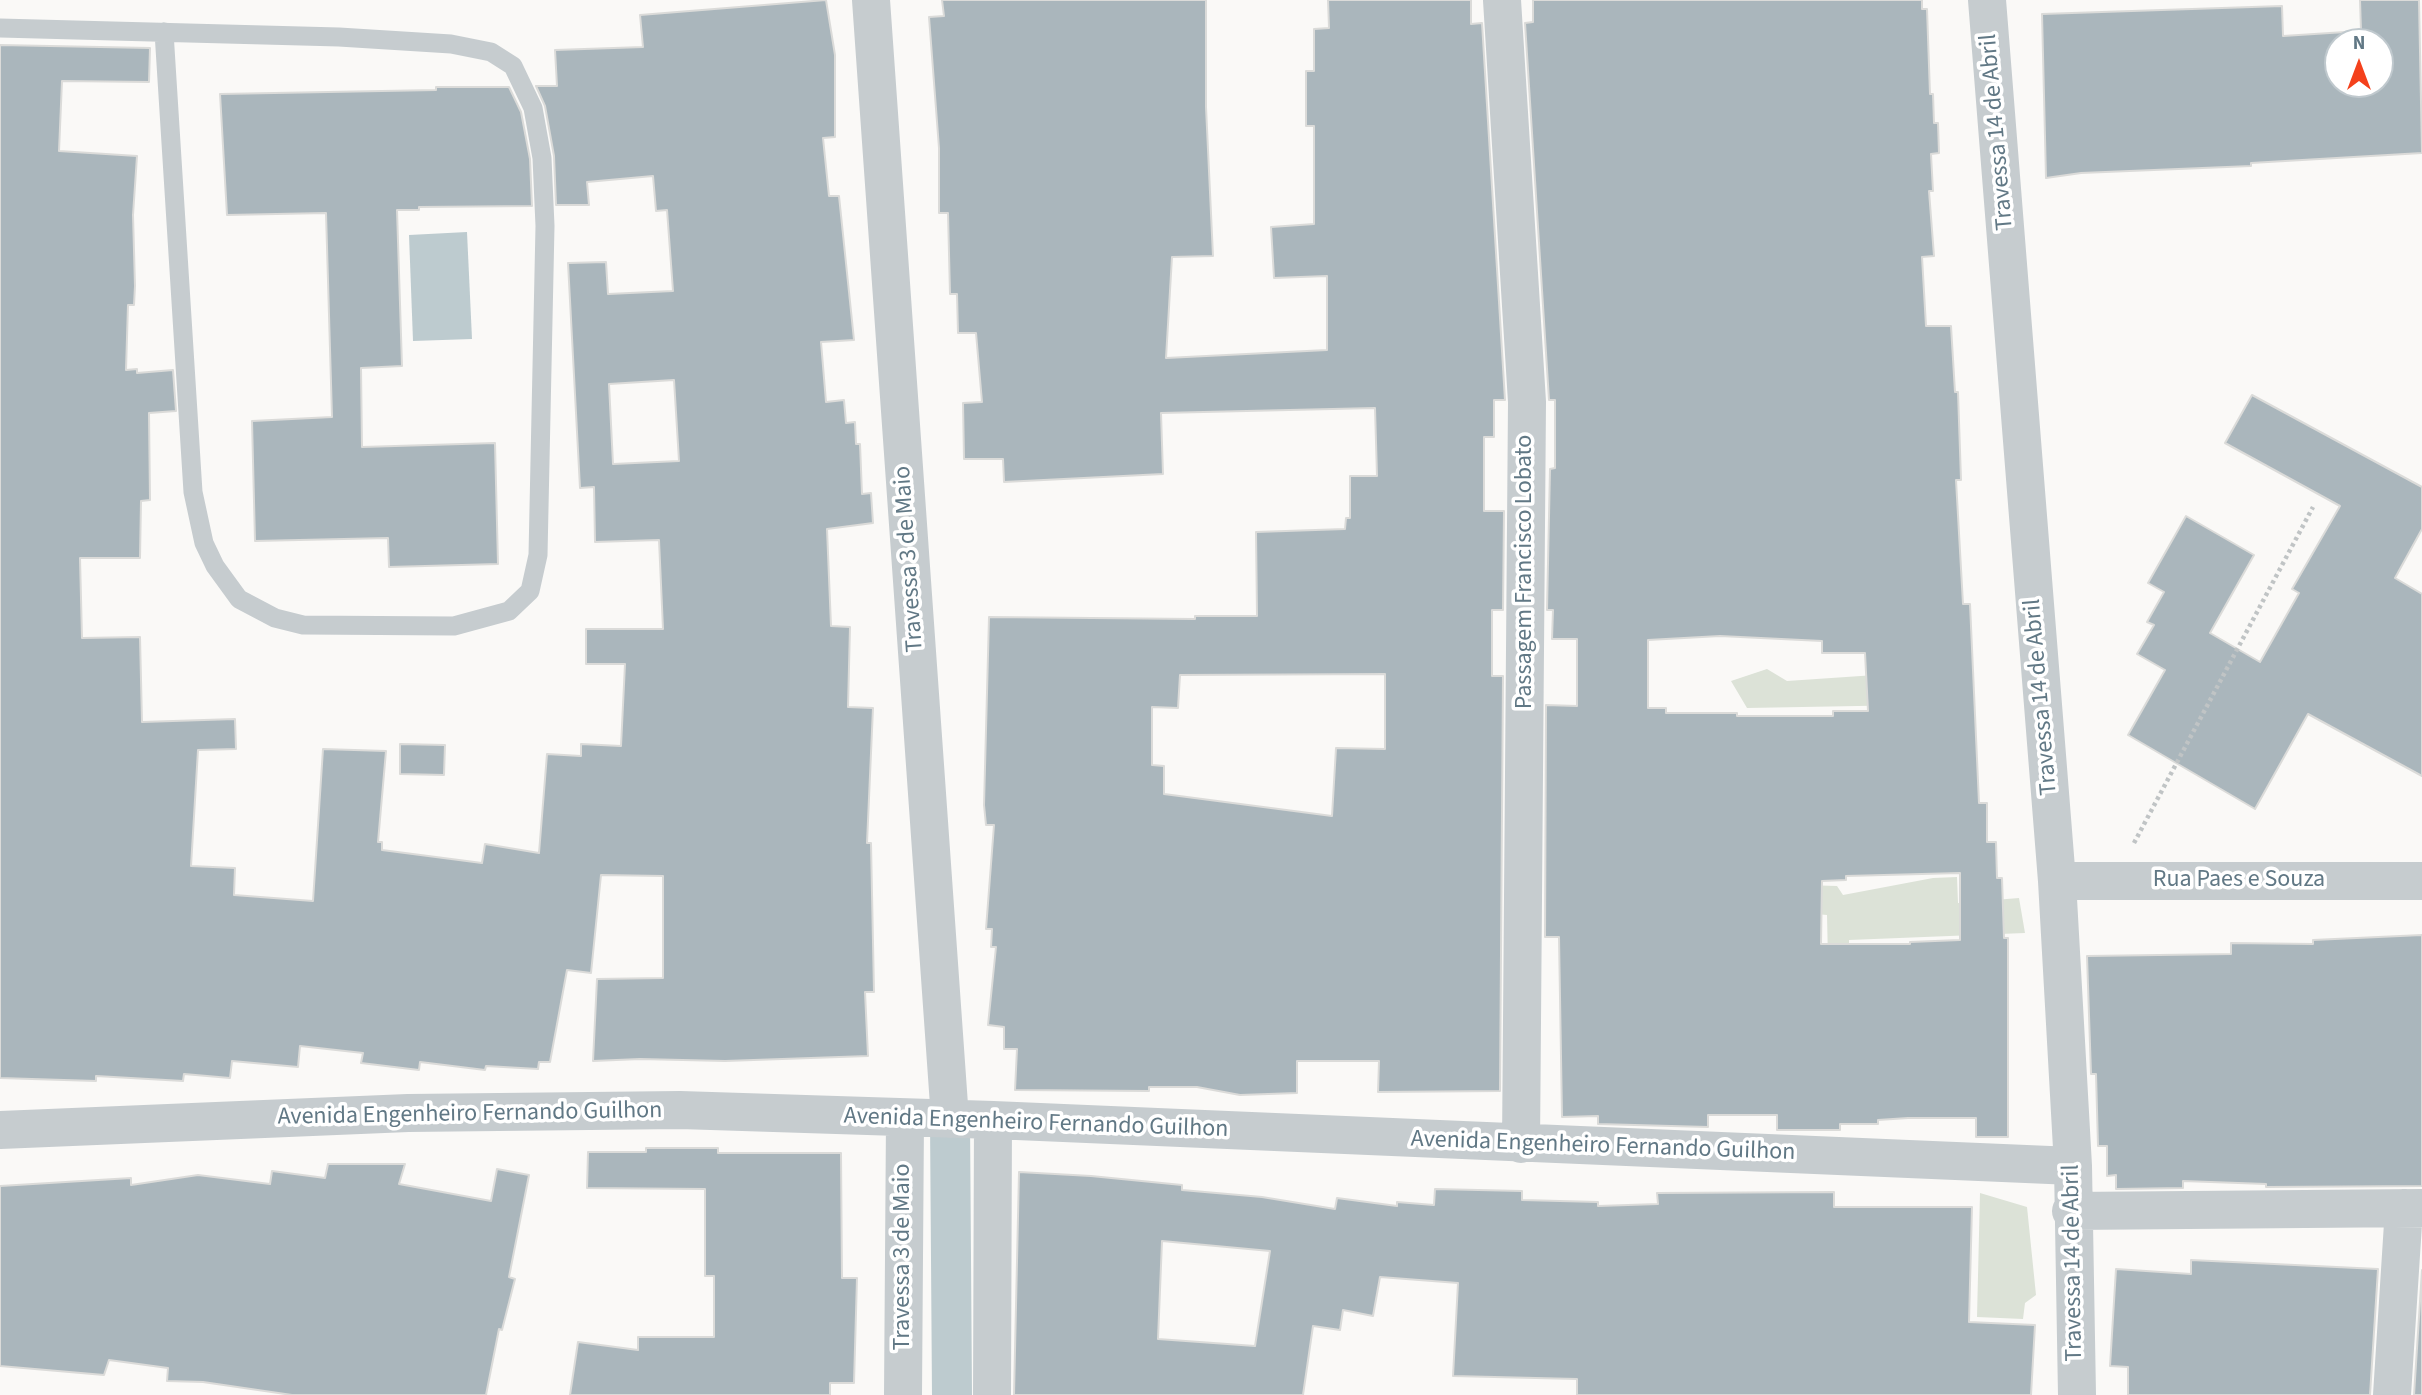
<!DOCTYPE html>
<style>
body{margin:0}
#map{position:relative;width:2422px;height:1395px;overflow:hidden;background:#faf9f7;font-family:"Source Sans 3",sans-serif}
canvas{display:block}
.north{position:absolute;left:2324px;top:28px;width:70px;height:70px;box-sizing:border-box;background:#fff;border:2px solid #c0c9ce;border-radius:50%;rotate:0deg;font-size:19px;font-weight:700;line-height:28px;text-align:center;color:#617885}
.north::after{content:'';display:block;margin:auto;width:24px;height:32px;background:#f4411c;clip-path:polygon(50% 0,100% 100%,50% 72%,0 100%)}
</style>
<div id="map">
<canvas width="2422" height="1395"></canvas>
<div class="north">N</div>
</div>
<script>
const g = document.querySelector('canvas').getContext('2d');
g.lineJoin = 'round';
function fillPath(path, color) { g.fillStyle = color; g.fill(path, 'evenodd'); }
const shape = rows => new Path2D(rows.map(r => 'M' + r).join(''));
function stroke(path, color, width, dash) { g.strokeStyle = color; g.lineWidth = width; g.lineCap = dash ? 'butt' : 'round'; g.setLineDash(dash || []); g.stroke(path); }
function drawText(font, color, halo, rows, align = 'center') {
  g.font = font + ' "Source Sans 3",sans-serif'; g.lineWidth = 7; g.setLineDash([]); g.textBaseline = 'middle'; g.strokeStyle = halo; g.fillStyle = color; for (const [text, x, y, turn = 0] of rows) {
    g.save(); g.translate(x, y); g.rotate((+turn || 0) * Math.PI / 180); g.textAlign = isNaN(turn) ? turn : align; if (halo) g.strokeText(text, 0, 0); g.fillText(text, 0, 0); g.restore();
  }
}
fillPath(shape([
 [1767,669,1787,681,1964,669,1969,704,1747,708,1731,681],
 [1957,877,1958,903,2019,898,2025,933,1849,940,1847,1076,1828,961,1827,915,1804,913,1803,885,1837,886,1843,895,1933,878],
 [1980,1193,2027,1207,2036,1295,2025,1303,2023,1319,1977,1317]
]), '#dce2d7');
fillPath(shape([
 [467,232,472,339,413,341,409,235]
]), '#bdcbcf');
stroke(shape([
 [950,1119,952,1395]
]), '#bdcbcf', 40);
const building = shape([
 [826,0,835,55,835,137,823,138,829,196,839,196,854,340,821,342,826,402,844,400,846,423,855,422,856,444,860,444,862,494,871,493,873,523,827,529,831,626,850,627,848,707,873,708,867,843,871,843,874,992,865,992,868,1056,725,1061,640,1059,593,1061,597,979,663,978,663,876,601,875,591,973,567,970,550,1062,539,1062,538,1069,486,1066,485,1070,420,1062,419,1070,361,1063,363,1053,300,1046,298,1067,232,1061,230,1078,184,1074,183,1081,96,1076,96,1081,0,1078,0,45,150,48,149,82,62,81,59,151,137,156,133,215,135,286,134,305,128,305,126,370,137,369,137,373,173,370,176,411,149,413,150,500,141,501,140,558,80,558,82,638,140,637,142,722,235,719,236,749,198,750,191,866,235,868,234,895,313,901,323,749,386,751,378,842,382,842,382,850,482,863,485,844,539,853,547,754,581,756,581,744,621,746,625,664,586,664,586,629,663,629,659,540,595,542,594,487,580,488,568,263,606,262,608,294,673,291,667,210,656,211,653,176,587,182,589,205,556,205,554,156,545,106,536,86,557,86,555,50,643,47,640,15,826,0],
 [674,380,679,461,613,464,609,384,674,380],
 [942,0,1206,0,1206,107,1213,256,1172,257,1166,358,1327,350,1327,276,1274,278,1271,227,1314,224,1314,126,1306,126,1306,71,1314,71,1314,29,1329,28,1328,0,1471,0,1471,24,1482,23,1505,400,1494,400,1494,437,1484,437,1484,511,1504,511,1503,610,1492,610,1492,676,1503,676,1500,1091,1378,1092,1379,1061,1297,1061,1297,1093,1240,1095,1197,1087,1149,1087,1149,1091,1015,1090,1017,1049,1004,1049,1004,1027,988,1025,996,947,991,947,992,929,986,929,994,825,986,825,984,805,989,617,1195,619,1195,616,1257,616,1256,532,1345,529,1346,518,1350,518,1350,476,1377,476,1375,408,1161,413,1163,474,1004,482,1003,459,964,459,963,403,982,402,976,333,958,333,957,294,950,294,948,213,939,213,939,148,929,17,944,16,942,0],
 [1385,674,1385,749,1336,748,1332,816,1164,794,1164,766,1152,765,1152,707,1178,708,1180,675,1385,674],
 [1533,0,1922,0,1922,9,1927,9,1930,94,1933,94,1934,123,1938,123,1939,153,1931,154,1933,191,1929,191,1934,256,1922,257,1926,326,1951,326,1955,392,1958,392,1961,480,1956,480,1963,604,1970,604,1979,803,1987,803,1987,842,1996,842,1997,878,2002,878,2004,938,2008,938,2008,1137,1976,1137,1976,1118,1908,1118,1878,1120,1878,1124,1840,1124,1840,1130,1777,1130,1777,1115,1708,1115,1708,1127,1598,1124,1598,1116,1562,1117,1559,937,1545,937,1546,705,1577,706,1577,639,1552,639,1553,610,1547,610,1550,469,1555,468,1555,400,1549,400,1525,23,1533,22,1533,0],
 [1720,636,1822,641,1822,653,1865,653,1868,711,1833,711,1833,716,1737,716,1737,713,1666,713,1666,708,1648,708,1648,640,1720,636],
 [1960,873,1960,940,1910,942,1910,944,1821,944,1822,881,1846,880,1846,876,1960,873],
 [2360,0,2419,0,2422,153,2251,163,2251,166,2081,173,2046,178,2042,14,2282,6,2283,36,2361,31,2360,0],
 [2338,42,2380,42,2380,84,2338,84,2338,42],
 [436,87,509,87,521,112,530,159,532,206,419,207,419,210,397,210,402,366,361,368,362,447,495,443,498,564,389,567,388,538,255,541,252,421,332,417,326,213,227,215,220,94,436,90,436,87],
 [2252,395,2422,487,2422,529,2395,578,2422,594,2422,776,2308,714,2255,809,2128,735,2165,670,2137,654,2154,625,2147,622,2164,592,2148,583,2186,516,2254,555,2210,633,2260,662,2299,593,2292,589,2340,506,2225,443,2252,395],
 [400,744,445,745,444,775,400,774,400,744],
 [2422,935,2422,1186,2266,1187,2266,1184,2183,1181,2183,1188,2116,1189,2116,1175,2107,1176,2107,1146,2098,1146,2096,1074,2091,1074,2087,956,2231,954,2231,943,2313,944,2313,940,2422,935],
 [646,1148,718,1148,718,1153,841,1153,842,1278,857,1278,854,1383,830,1383,830,1395,570,1395,578,1342,638,1350,638,1337,714,1337,714,1276,705,1276,705,1189,587,1188,588,1152,646,1152,646,1148],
 [328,1164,405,1164,399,1184,491,1201,497,1169,529,1175,509,1277,515,1279,502,1330,499,1329,486,1395,292,1395,203,1382,167,1381,168,1368,109,1360,104,1375,0,1366,0,1186,131,1178,131,1185,198,1175,270,1184,272,1171,325,1178,328,1164],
 [1019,1172,1091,1176,1182,1185,1182,1190,1262,1197,1335,1209,1337,1198,1397,1206,1397,1202,1434,1205,1435,1189,1522,1191,1522,1200,1598,1202,1598,1206,1658,1204,1657,1193,1834,1192,1834,1207,1972,1207,1969,1322,2035,1325,2031,1395,1577,1395,1577,1379,1453,1376,1458,1283,1380,1277,1373,1316,1343,1310,1340,1330,1313,1326,1303,1395,1014,1395,1019,1172],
 [1162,1241,1270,1251,1255,1346,1158,1339,1162,1241],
 [2191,1260,2378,1269,2370,1395,2128,1395,2128,1367,2110,1366,2116,1269,2191,1274,2191,1260],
 [2422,1270,2422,1395,2414,1395,2422,1270]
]);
fillPath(building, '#aab6bc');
stroke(building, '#dbdbd9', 2);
stroke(shape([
 [2134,843,2313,507]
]), '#c0c4c5', 4.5, [3.5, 3.5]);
stroke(shape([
 [0,28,339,37,451,44,491,52,513,66,533,108,542,158,545,226,538,555,530,591,509,611,454,626,303,625,275,618,239,599,215,566,204,543,193,492,164,32]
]), '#c6cccf', 19);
stroke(shape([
 [871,0,950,1119],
 [1502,0,1527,402,1521,1144],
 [1987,0,2057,881,2073,1166,2077,1395],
 [2057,881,2422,881],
 [0,1130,408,1113,680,1110,993,1120,2073,1166],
 [2071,1211,2422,1208],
 [903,1395,905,1119],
 [992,1395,993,1120],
 [2392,1395,2404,1208]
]), '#c6cccf', 38);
drawText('24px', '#617885', '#fff', [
 ["Travessa 14 de Abril",1998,132,-95],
 ["Travessa 3 de Maio",910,559,-94],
 ["Passagem Francisco Lobato",1526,572,-90],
 ["Travessa 14 de Abril",2042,697,-95],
 ["Rua Paes e Souza",2239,881],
 ["Avenida Engenheiro Fernando Guilhon",470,1115,-1],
 ["Avenida Engenheiro Fernando Guilhon",1036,1124,2],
 ["Avenida Engenheiro Fernando Guilhon",1603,1147,2],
 ["Travessa 3 de Maio",904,1257,-90],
 ["Travessa 14 de Abril",2074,1263,-91]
]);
</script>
